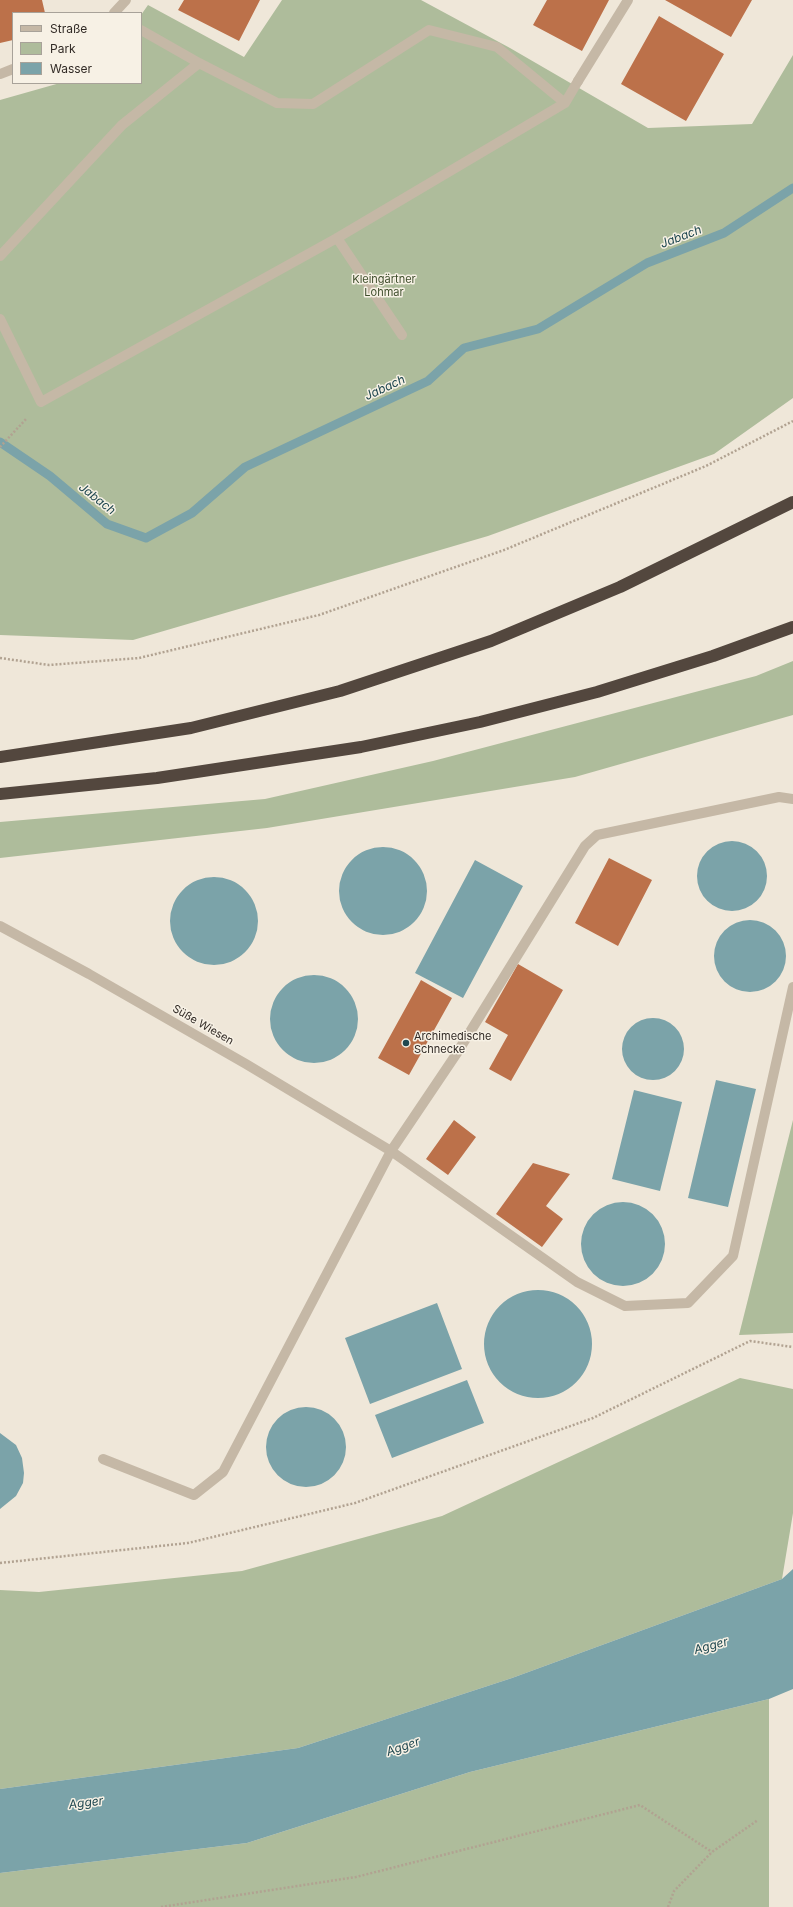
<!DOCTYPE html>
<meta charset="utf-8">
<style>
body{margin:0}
#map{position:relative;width:793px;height:1907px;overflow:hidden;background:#efe7d9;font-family:Inter,sans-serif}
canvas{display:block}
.legend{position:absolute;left:12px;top:12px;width:130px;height:72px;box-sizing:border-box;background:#f7f1e5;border:1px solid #a8a299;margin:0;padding:5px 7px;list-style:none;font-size:12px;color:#322b26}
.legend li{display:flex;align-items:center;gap:8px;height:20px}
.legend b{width:20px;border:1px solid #a8a299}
</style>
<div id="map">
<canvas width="793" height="1907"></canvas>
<ul class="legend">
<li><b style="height:5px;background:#c5b8a6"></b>Straße</li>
<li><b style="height:11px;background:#aebc9b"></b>Park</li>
<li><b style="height:11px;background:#7ba3a9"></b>Wasser</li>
</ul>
</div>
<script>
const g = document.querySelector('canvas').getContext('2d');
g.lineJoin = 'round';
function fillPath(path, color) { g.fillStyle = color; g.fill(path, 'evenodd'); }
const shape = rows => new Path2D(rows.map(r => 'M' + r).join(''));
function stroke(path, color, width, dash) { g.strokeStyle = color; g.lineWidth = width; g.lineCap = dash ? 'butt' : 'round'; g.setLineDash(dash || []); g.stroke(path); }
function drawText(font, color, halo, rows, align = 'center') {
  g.font = font + ' Inter,sans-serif'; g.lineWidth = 3; g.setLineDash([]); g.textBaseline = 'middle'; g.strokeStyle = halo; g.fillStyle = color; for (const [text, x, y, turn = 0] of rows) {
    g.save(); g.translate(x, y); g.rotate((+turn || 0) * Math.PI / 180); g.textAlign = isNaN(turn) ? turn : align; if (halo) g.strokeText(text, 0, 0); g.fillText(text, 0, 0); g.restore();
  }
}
fillPath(shape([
 [282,0,421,0,510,48,648,128,752,124,793,55,793,398,714,454,488,536,133,640,0,635,0,100,60,83,141,83,141,15,148,5,244,57],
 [793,661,793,715,575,777,267,828,0,858,0,822,265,799,433,761,756,676],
 [793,1120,793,1333,739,1335],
 [740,1378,793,1389,793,1513,782,1579,512,1678,298,1748,0,1789,0,1590,39,1592,242,1571,442,1516],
 [769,1699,769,1907,0,1907,0,1873,247,1843,470,1772]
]), '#aebc9b');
fillPath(shape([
 '697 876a35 35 0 1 1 70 0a35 35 0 1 1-70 0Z',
 '339 891a44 44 0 1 1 88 0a44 44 0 1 1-88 0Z',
 [475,860,523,886,463,998,415,973],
 '170 921a44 44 0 1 1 88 0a44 44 0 1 1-88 0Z',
 '714 956a36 36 0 1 1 72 0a36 36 0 1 1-72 0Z',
 '270 1019a44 44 0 1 1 88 0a44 44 0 1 1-88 0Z',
 '622 1049a31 31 0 1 1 62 0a31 31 0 1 1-62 0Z',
 [716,1080,756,1089,728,1207,688,1198],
 [634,1090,682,1102,660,1191,612,1179],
 '581 1244a42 42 0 1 1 84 0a42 42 0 1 1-84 0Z',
 '484 1344a54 54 0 1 1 108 0a54 54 0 1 1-108 0Z',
 [437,1303,462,1369,370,1404,345,1338],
 [467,1380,484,1423,392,1458,375,1415],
 '266 1447a40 40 0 1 1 80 0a40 40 0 1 1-80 0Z',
 [0,1433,16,1445,22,1458,24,1473,23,1483,16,1496,0,1509],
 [793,1569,793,1689,769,1699,470,1772,247,1843,0,1873,0,1789,298,1748,512,1678,782,1579]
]), '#7ba3a9');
stroke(shape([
 [0,442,50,476,107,524,146,538,192,513,245,467,428,381,464,348,538,329,647,263,724,233,793,188]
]), '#7ba3a9', 9);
fillPath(shape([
 [0,0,42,0,45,13,13,13,13,40,0,43],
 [184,0,260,0,239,41,178,10],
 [547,0,609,0,582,51,533,25],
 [665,0,752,0,731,37],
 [659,16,724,54,686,121,621,84],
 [609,858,652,880,618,946,575,923],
 [518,964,563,990,511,1081,489,1069,508,1035,485,1022],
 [421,980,452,998,409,1075,378,1058],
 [454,1120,476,1137,448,1175,426,1159],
 [533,1163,570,1174,546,1206,563,1219,542,1247,496,1214]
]), '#bc714a');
stroke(shape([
 [0,447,27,418],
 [0,658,49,665,139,658,319,615,504,550,706,466,793,421],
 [0,1563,188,1543,355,1503,593,1418,750,1341,793,1347],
 [161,1907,356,1877,640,1805,712,1852],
 [668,1907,674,1891,712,1852,758,1820]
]), '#b1a291', 2.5, [2, 2]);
stroke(shape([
 [141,30,199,63,277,103,313,104,429,30,497,47,565,103],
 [337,238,402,335],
 [0,256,122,125,199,63],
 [0,319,41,402,337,238,565,103,578,81],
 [0,926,89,974,246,1064,391,1151,577,1282,625,1306,688,1303,733,1256,793,987],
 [103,1459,194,1495,223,1472,391,1151,457,1053,585,846,597,835,779,797,793,799]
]), '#c5b8a6', 10);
stroke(shape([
 [114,13,126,0],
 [0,74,13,69],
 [578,81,628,0]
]), '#c5b8a6', 10);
stroke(shape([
 [0,757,191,728,340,691,491,641,620,587,793,502],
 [0,794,157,778,361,747,480,722,597,692,713,656,793,627]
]), '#53473e', 12);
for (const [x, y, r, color] of [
 [406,1043,4,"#204850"]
]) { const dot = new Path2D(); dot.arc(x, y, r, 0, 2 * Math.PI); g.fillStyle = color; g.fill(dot); stroke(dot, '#f7f1e5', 1.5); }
drawText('11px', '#3f4e2c', '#f7f1e5', [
 ["Kleingärtner",384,280],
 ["Lohmar",384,293]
]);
drawText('11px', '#322b26', '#f7f1e5', [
 ["Süße Wiesen",203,1025,30]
]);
drawText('11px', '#322b26', '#f7f1e5', [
 ["Archimedische",414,1037],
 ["Schnecke",414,1050]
], 'left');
drawText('italic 12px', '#204850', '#f7f1e5', [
 ["Jabach",681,237,-21],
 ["Jabach",385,388,-25],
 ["Jabach",97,499,38],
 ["Agger",711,1646,-15],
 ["Agger",403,1747,-19],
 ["Agger",86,1803,-7]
]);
</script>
